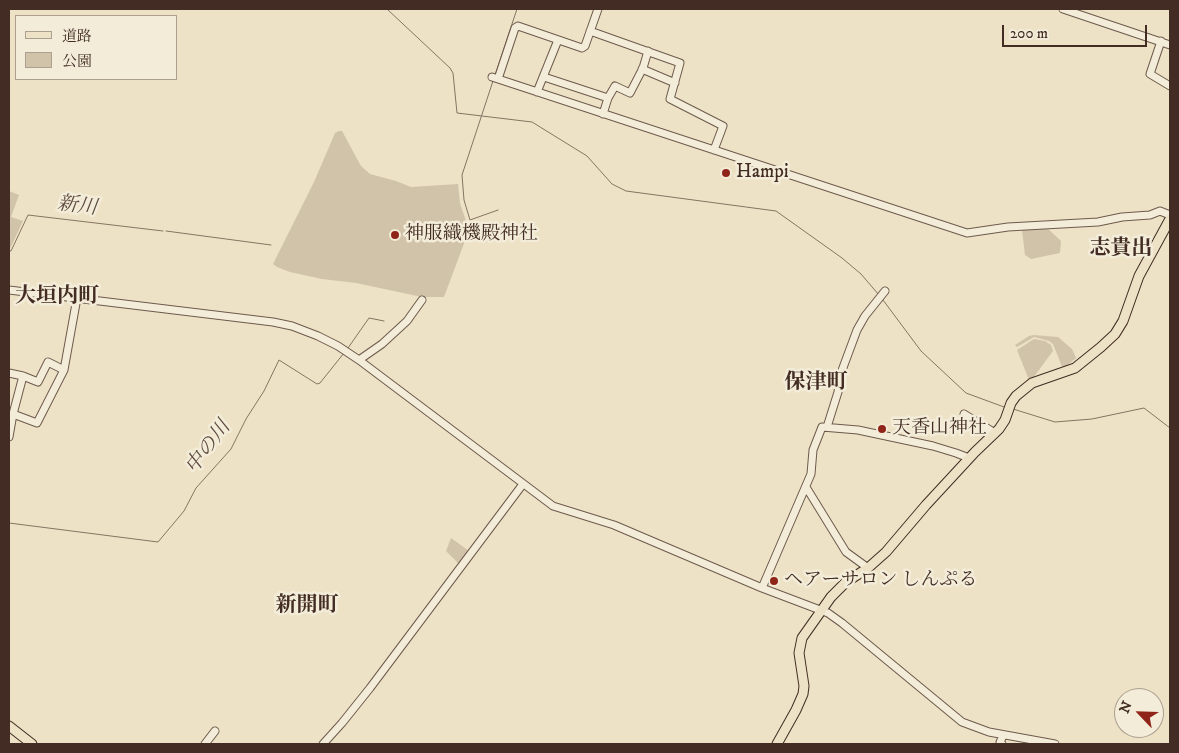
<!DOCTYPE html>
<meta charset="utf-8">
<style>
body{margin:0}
#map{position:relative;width:1179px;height:753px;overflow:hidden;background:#ede2c5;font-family:"IM FELL DW Pica","Noto Serif JP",serif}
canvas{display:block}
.frame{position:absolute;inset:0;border:10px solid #422c23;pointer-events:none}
.legend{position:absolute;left:15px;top:15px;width:162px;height:65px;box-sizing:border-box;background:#f3ecd9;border:1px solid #ac9f90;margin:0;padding:6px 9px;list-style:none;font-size:15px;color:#422c23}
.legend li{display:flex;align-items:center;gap:10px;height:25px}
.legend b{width:25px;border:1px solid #ac9f90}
.north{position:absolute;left:1114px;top:688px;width:50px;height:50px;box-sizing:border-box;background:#f3ecd9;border:1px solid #ac9f90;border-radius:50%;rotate:294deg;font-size:14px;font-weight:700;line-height:20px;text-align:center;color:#422c23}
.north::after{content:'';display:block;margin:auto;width:18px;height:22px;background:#8f2418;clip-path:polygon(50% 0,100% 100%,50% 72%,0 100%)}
.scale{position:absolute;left:1002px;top:25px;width:145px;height:22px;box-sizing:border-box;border:2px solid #422c23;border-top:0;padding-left:6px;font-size:15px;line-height:18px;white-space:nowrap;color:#422c23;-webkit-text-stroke:4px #f3ecd9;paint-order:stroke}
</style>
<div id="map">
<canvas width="1179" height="753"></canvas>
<div class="frame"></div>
<ul class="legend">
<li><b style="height:6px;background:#ede2c5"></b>道路</li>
<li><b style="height:14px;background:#d0c3a9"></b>公園</li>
</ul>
<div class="north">N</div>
<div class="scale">200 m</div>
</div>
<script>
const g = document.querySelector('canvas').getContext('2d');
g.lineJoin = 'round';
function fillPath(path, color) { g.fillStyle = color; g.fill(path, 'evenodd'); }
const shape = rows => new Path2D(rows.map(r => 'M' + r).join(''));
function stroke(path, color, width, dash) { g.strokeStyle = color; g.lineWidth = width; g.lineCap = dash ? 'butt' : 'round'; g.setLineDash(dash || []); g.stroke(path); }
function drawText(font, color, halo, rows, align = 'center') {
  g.font = font + ' "IM FELL DW Pica","Noto Serif JP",serif'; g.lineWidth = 5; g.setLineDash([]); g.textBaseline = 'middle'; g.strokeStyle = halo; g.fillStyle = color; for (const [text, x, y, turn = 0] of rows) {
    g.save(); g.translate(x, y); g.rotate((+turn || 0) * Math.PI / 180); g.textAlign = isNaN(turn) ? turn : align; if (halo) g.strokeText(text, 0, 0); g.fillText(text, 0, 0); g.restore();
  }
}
fillPath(shape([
 [339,131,342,131,361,166,370,174,396,181,411,187,458,184,460,203,469,230,444,297,422,297,356,283,322,279,290,272,277,267,273,264,314,182,335,133],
 [9,191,19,195,11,217,23,221,10,249],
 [1045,226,1061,241,1060,253,1031,259,1025,255,1022,230],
 [1034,335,1058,337,1072,349,1076,358,1063,369,1053,344,1049,341,1034,337,1017,347,1015,345,1029,336],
 [1034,339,1045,341,1051,345,1053,351,1033,378,1029,380,1017,350],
 [451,538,469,551,459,564,446,551]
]), '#d0c3a9');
stroke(shape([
 [387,9,450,68,453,73,457,113,532,122,587,156,612,184,626,191,776,211,842,258,861,274,879,295],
 [495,75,517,9],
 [493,81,462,175,464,200,470,220,498,210],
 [166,231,271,245],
 [9,251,11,251,28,215,163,231],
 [883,300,921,351,966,393,1004,407],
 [348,348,369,318,384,321],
 [1013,409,1055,422,1092,419,1144,408,1170,428],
 [9,523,158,542,184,511,196,488,231,449,246,419,264,391,279,360,317,384,320,383,344,353]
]), '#867463', 1);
const minor = shape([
 [1063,9,1170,45],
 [590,31,680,63,670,99,723,126,714,150],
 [1161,41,1150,74,1170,86],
 [642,69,675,83],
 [492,77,967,233,1008,227,1098,222,1122,217,1150,215,1160,211,1170,215],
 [544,77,608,98,603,114],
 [498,79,515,28,518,26,582,48,585,46,598,9],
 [537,92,558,40],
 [608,98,615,86,630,93,643,68,648,51],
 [9,290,273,322,292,326,318,336,338,346,359,360,553,506,614,525,762,588,828,613,842,623,962,722,989,732,1055,744],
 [359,360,382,344,407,321,422,300],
 [9,373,23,376,13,414,37,423,64,370,77,298],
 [23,376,38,382,48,362,64,370],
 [964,414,995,433],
 [827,427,838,392,841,373,857,330,865,316,885,291],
 [9,437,13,414],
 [806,487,846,552,868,568],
 [762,588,811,474,813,450,822,427,858,430,933,446,956,453,969,458],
 [205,744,215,731],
 [323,744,342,723,370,688,523,484],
 [1002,744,1000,742,1003,736]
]);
const major = shape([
 [9,726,32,744],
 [777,744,796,710,803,694,804,686,799,653,802,638,831,597,846,582,868,568,886,552,926,505,975,452,999,429,1005,420,1011,403,1016,396,1032,383,1075,368,1101,347,1115,334,1123,321,1139,276,1170,219]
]);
stroke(minor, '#6d5a4c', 9);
stroke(major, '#422c23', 11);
stroke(minor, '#f3ecd9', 7);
stroke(major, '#ede2c5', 9);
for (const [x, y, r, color] of [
 [726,173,5,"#8f2418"],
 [395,235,5,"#8f2418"],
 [882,429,5,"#8f2418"],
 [774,581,5,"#8f2418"]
]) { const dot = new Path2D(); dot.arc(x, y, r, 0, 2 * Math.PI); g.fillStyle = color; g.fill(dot); stroke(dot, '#f3ecd9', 2); }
drawText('19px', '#422c23', '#f3ecd9', [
 ["Hampi",736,173],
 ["神服織機殿神社",405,235],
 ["天香山神社",892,429],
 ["ヘアーサロン しんぷる",784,581]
], 'left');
drawText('italic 20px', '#5e4a3e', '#f3ecd9', [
 ["新川",77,207,7],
 ["中の川",209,448,-53]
]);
drawText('bold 21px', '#422c23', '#f3ecd9', [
 ["志貴出",1121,250],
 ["大垣内町",57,298],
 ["保津町",816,384],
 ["新開町",307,607]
]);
</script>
